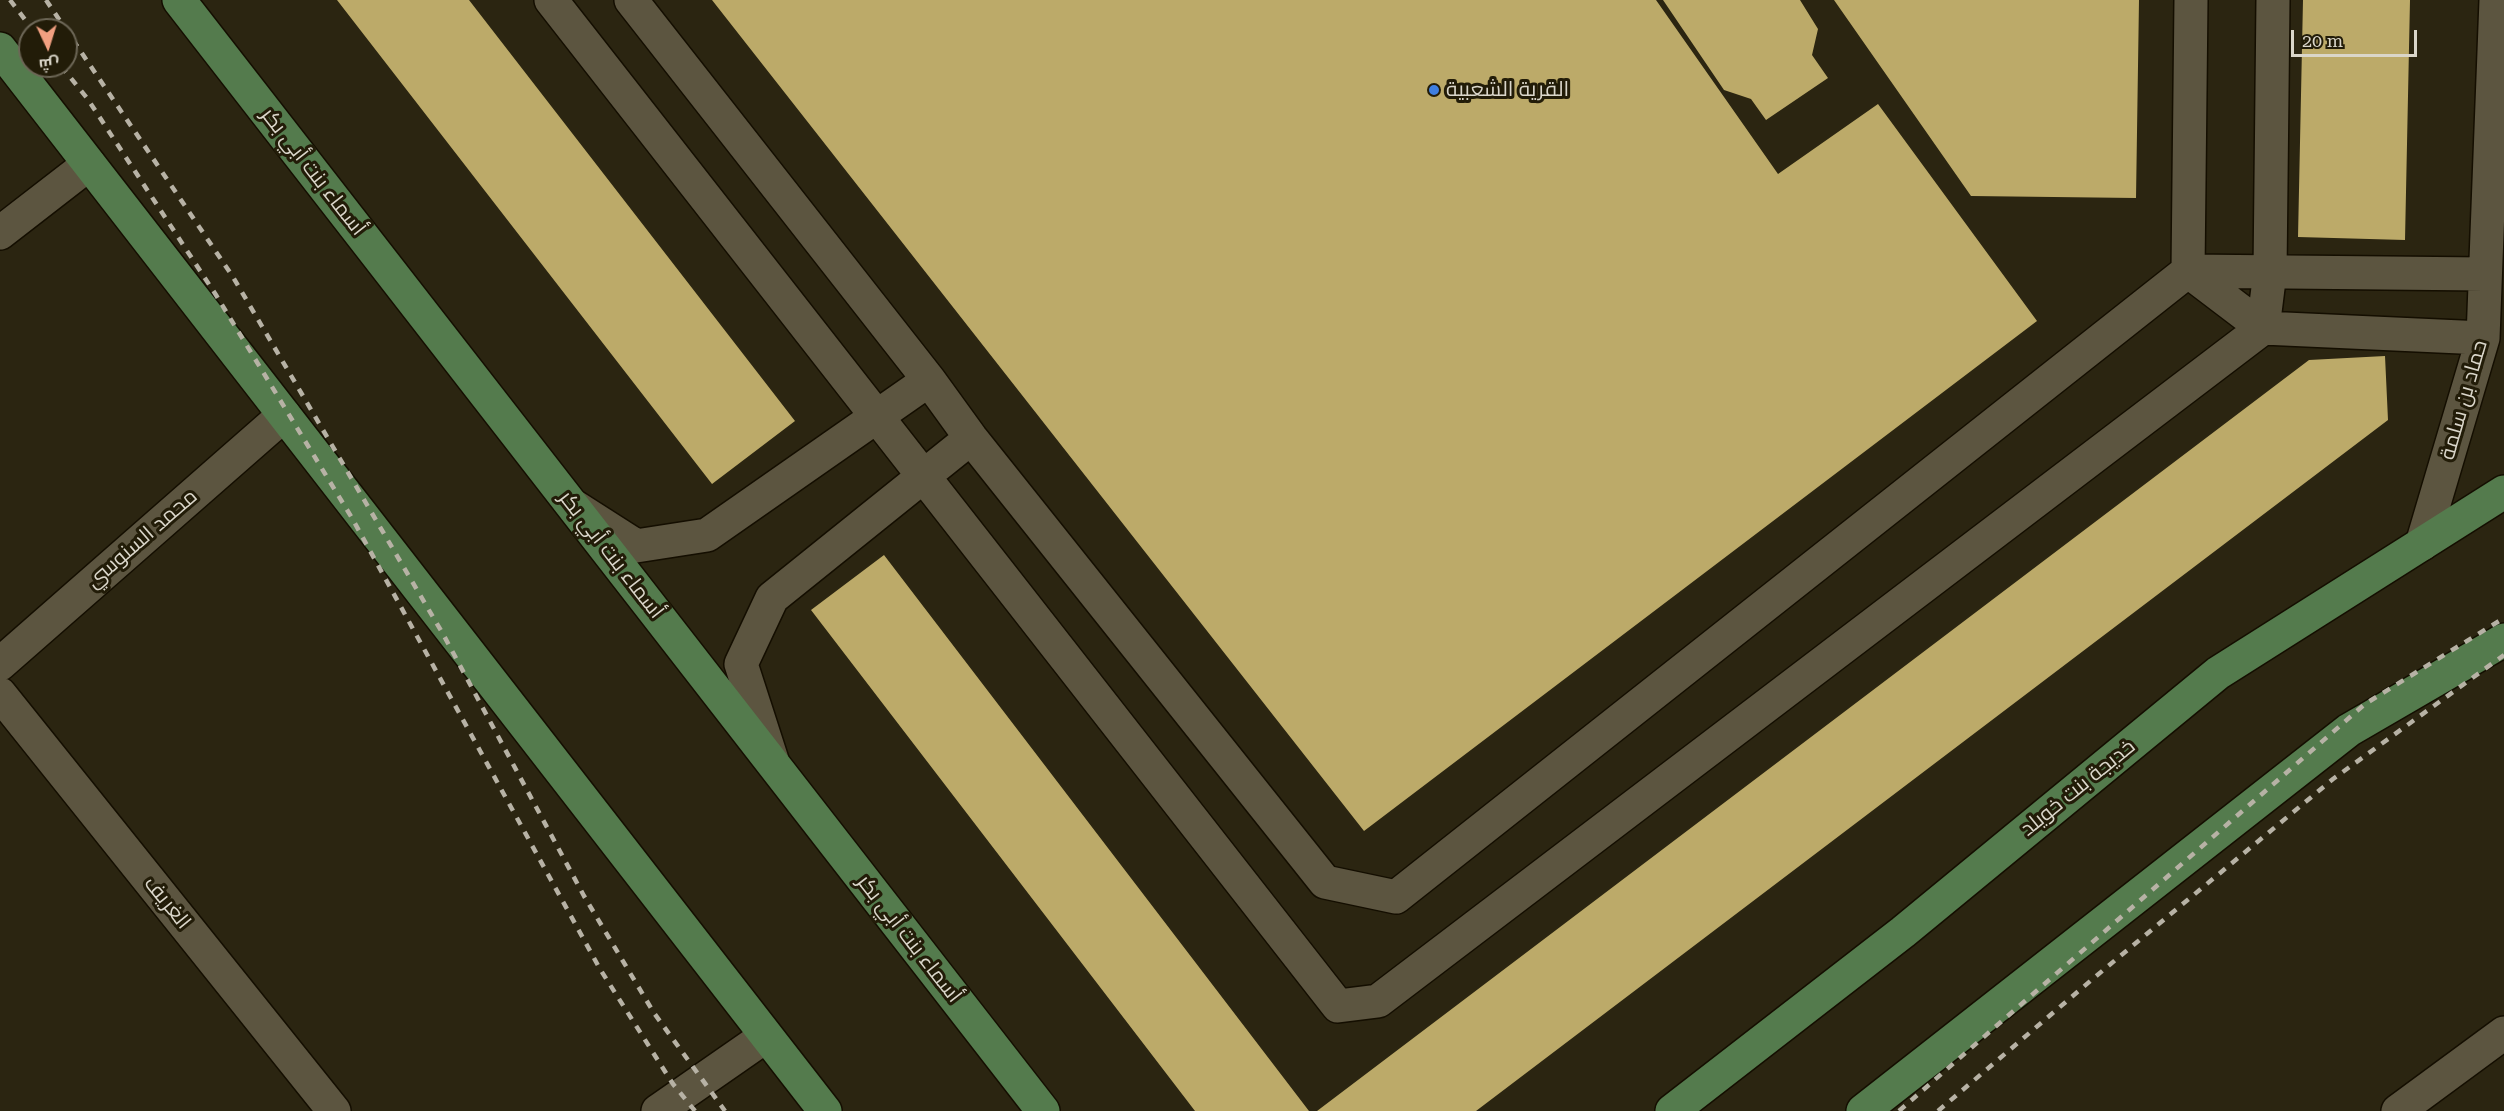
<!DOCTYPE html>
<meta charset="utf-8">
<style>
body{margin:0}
#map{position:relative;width:2504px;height:1111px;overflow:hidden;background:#2b2511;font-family:"Roboto Serif",Cairo,serif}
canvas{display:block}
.north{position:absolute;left:18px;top:18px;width:60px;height:60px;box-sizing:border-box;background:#221c08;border:2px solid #6c6656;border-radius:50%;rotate:176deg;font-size:16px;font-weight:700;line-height:24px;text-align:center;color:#dad6ca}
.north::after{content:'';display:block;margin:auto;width:21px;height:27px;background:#f2a081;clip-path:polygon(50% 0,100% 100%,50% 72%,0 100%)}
.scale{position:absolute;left:2291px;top:30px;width:126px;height:27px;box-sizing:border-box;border:3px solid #dad6ca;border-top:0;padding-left:8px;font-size:18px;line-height:21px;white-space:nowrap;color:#dad6ca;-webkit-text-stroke:4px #221c08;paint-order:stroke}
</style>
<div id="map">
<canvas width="2504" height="1111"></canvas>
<div class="north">ش</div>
<div class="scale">20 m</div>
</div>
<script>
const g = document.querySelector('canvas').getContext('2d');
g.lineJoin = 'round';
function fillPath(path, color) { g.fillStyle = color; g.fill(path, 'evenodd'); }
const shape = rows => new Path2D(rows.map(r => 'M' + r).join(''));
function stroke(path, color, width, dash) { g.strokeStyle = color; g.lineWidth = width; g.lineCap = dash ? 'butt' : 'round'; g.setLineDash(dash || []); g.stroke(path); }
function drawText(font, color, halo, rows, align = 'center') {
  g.font = font + ' "Roboto Serif",Cairo,serif'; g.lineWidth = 6; g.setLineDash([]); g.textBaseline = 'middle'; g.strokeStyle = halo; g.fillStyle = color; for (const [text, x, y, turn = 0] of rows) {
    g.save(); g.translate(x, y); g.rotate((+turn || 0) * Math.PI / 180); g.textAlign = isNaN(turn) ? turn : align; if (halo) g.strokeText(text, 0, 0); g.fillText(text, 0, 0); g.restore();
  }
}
fillPath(shape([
 [337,0,469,0,795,421,712,484],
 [712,0,1656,0,1778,174,1878,104,2037,321,1364,831],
 [1663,0,1800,0,1818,29,1812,55,1828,78,1766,120,1751,99,1724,90],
 [1834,0,2139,0,2136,198,1971,196],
 [2303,0,2410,0,2405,240,2298,237],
 [2385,356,2388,420,1476,1111,1317,1111,2309,360],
 [884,555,1309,1111,1195,1111,811,610]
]), '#bcaa69');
const minor = shape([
 [551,0,1338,1006,1378,1001,2263,328,2270,272,2273,0],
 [631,0,929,380,971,438,1325,882,1396,897,2188,271,2191,0],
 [0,233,89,164],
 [2188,271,2263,328,2483,338],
 [2188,271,2484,274],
 [575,507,636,546,707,535,929,380],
 [2422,544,2483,338,2496,0],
 [0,664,284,415],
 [0,694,334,1111],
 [772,760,741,664,772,598,971,438],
 [658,1111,766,1036],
 [2398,1111,2504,1033]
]);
const major = shape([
 [179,0,1043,1111],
 [0,49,825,1111],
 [1672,1111,1903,932,2218,673,2504,492],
 [1863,1111,2349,730,2504,640]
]);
stroke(minor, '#140e00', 36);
stroke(major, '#140e00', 36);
stroke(minor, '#5c5540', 33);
stroke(major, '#547b4d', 33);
stroke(shape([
 [10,0,33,30],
 [46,0,233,277,443,634,584,896,654,1013,725,1111],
 [61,66,87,98,216,295,352,518,600,969,673,1084,695,1111],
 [1899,1111,2365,704,2504,618],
 [1938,1111,2095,977,2333,779,2504,655]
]), '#b7b2a5', 4.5, [8, 8]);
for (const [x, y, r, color] of [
 [1434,90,6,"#3f7fe0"]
]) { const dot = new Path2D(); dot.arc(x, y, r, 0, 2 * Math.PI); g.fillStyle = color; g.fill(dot); stroke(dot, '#221c08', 2); }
drawText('21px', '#dad6ca', '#221c08', [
 ["القرية الشعبية",1446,90]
], 'left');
drawText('21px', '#dad6ca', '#221c08', [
 ["أسماء بنت أبي بكر",313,172,52],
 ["حماد بن سلمة",2464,400,-74],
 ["محمد السنوسي",142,539,-41],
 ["أسماء بنت أبي بكر",611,555,52],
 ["خديجة بنت خويلد",2078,788,-39],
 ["الغريف",167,903,51],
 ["أسماء بنت أبي بكر",909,939,52]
]);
</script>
